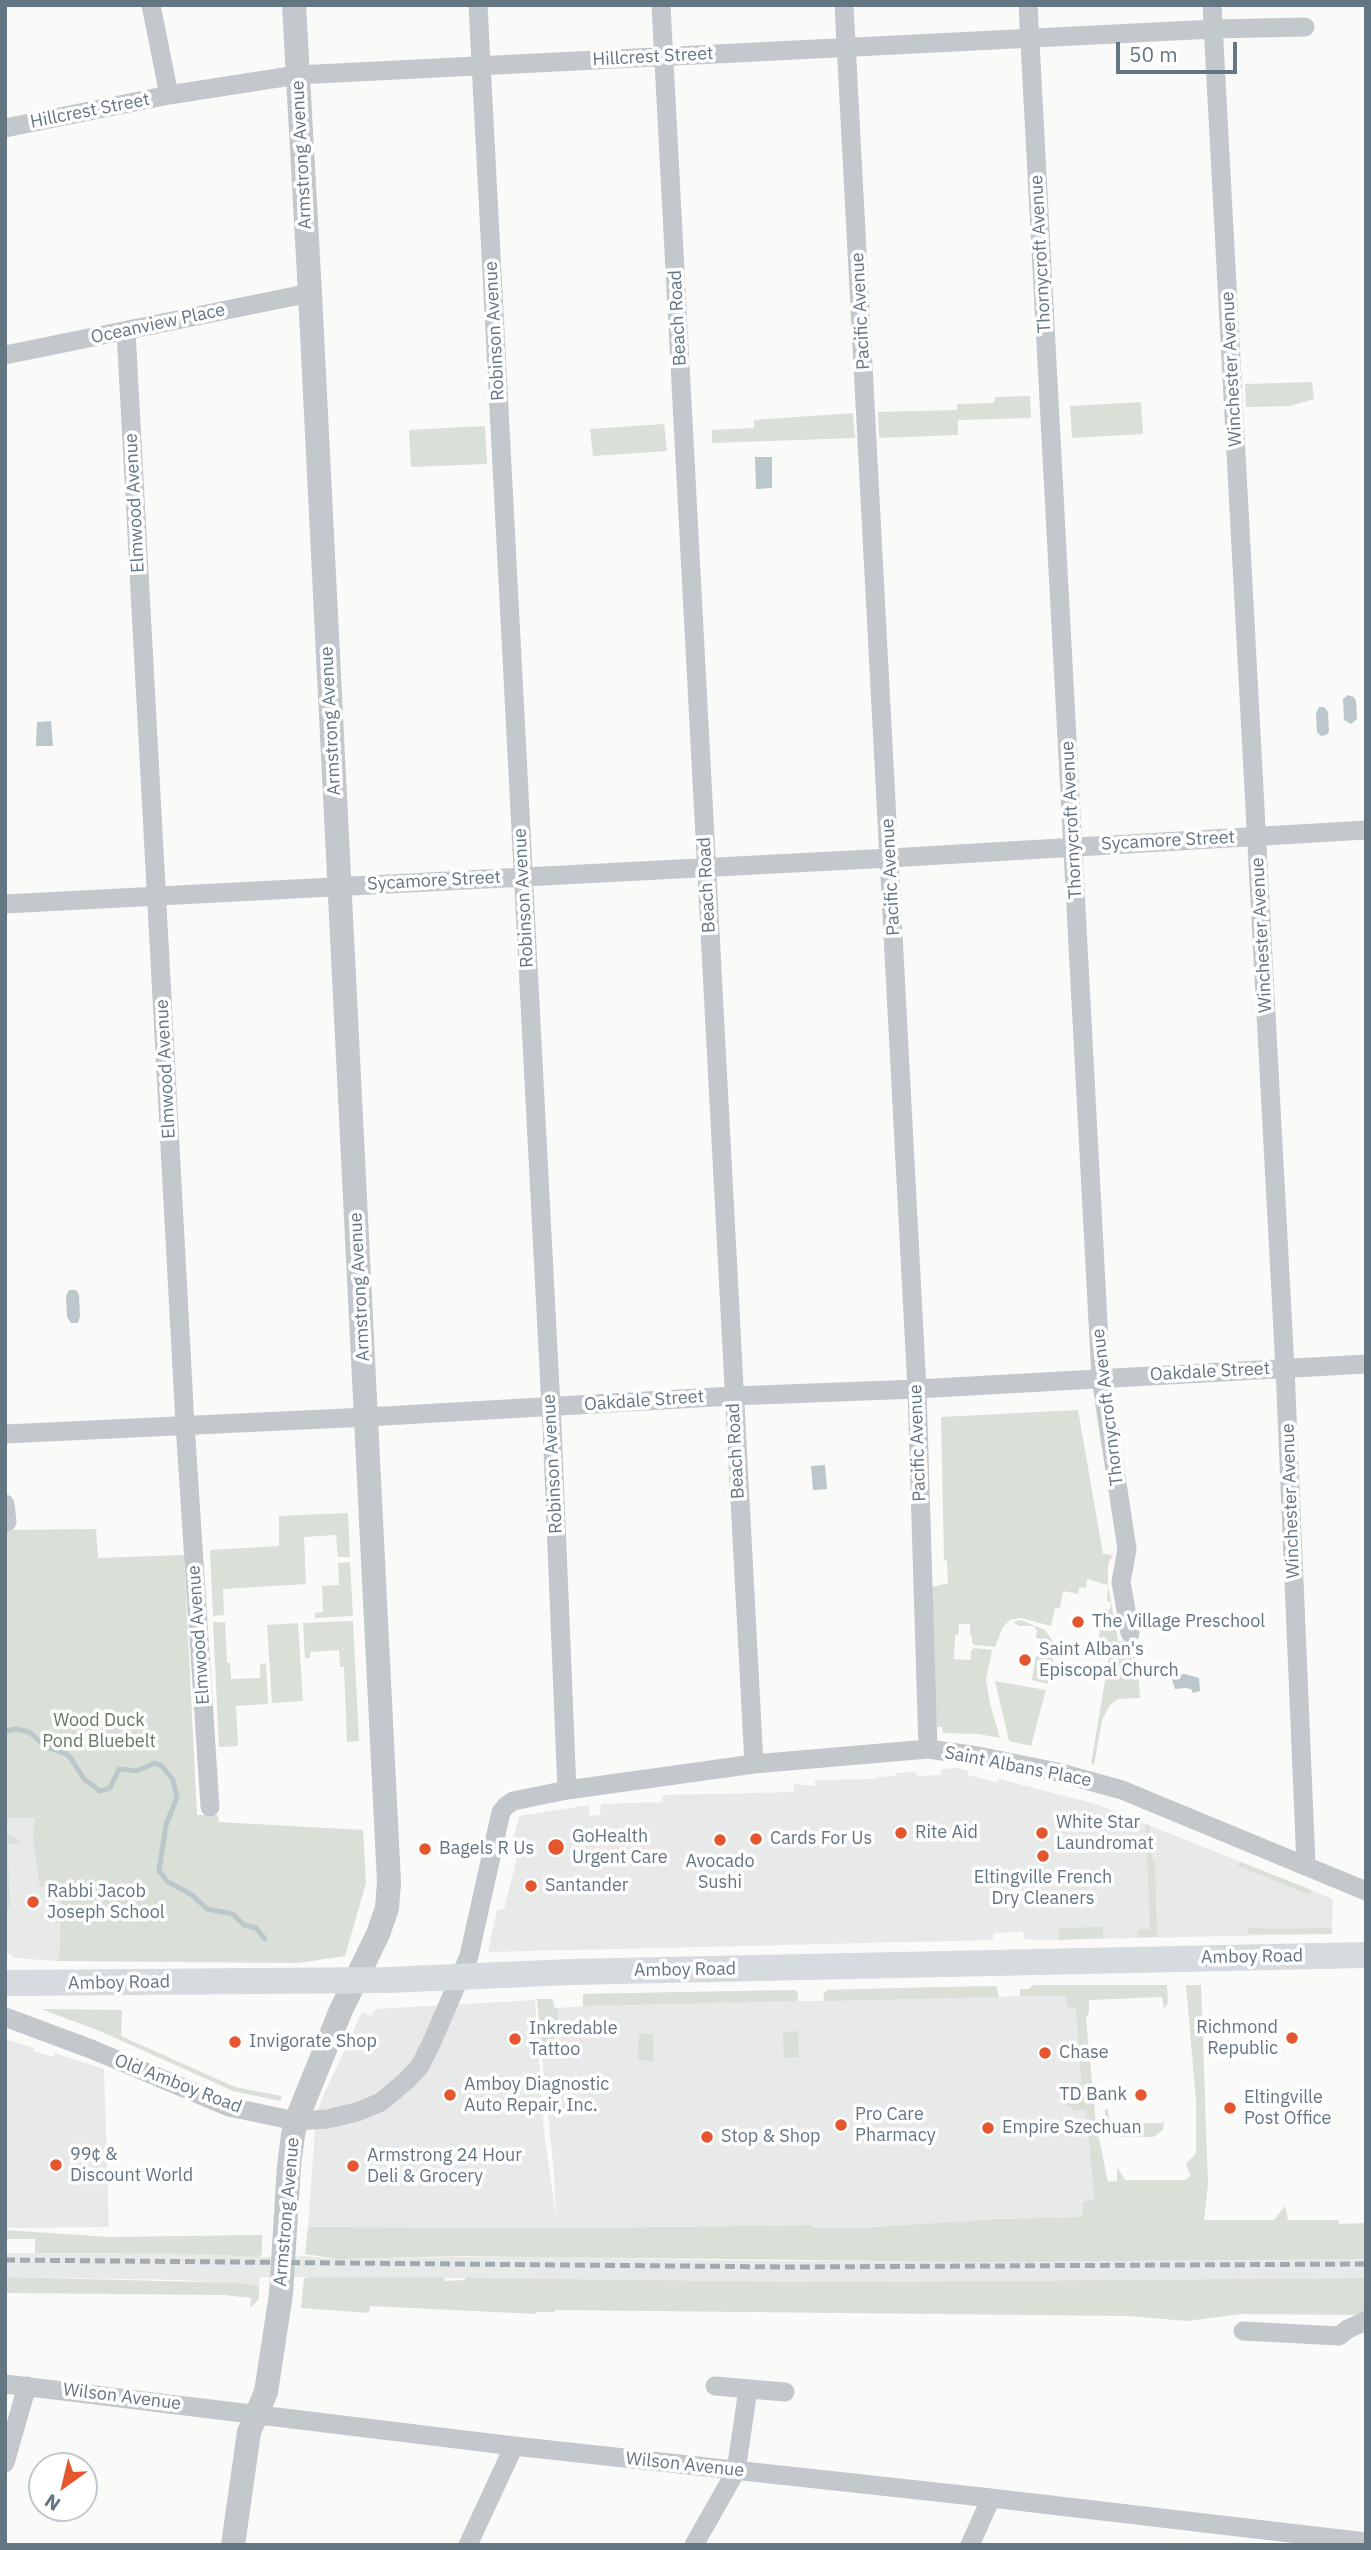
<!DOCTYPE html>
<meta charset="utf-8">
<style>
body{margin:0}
#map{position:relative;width:1371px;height:2550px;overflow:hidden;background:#fafaf8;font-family:"IBM Plex Sans",sans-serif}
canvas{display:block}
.frame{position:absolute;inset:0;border:7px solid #657683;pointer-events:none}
.north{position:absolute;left:28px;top:2452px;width:70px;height:70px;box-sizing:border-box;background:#fff;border:2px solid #c1c8cd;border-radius:50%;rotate:214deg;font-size:19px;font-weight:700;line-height:28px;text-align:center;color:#657683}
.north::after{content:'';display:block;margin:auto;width:24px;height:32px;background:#e4572e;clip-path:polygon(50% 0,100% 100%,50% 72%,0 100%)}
.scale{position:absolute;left:1116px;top:42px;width:121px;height:32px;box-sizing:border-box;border:4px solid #657683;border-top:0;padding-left:9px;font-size:21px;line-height:24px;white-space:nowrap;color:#657683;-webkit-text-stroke:5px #fff;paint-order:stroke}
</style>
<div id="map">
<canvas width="1371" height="2550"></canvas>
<div class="frame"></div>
<div class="north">N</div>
<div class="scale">50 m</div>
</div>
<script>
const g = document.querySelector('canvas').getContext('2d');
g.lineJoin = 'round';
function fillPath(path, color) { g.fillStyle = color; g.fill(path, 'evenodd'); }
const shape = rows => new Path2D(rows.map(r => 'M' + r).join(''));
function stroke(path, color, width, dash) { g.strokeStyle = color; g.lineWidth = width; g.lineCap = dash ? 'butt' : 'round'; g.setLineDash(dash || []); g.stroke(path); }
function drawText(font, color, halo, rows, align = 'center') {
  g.font = font + ' "IBM Plex Sans",sans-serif'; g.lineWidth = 7; g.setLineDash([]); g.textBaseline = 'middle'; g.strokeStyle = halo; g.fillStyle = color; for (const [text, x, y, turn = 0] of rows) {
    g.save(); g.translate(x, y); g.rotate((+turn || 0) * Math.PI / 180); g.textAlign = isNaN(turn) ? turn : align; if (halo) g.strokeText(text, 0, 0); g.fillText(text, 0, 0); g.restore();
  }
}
fillPath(shape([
 [958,1768,968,1771,968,1775,997,1783,999,1779,1096,1804,1331,1898,1333,1900,1332,1934,1036,1940,1024,1939,1023,1932,993,1933,993,1940,488,1952,497,1910,504,1909,514,1870,517,1855,510,1855,519,1816,589,1805,589,1816,600,1815,601,1804,662,1802,663,1795,794,1792,794,1784,815,1786,815,1780,877,1779,878,1777,895,1776,896,1773,916,1772,917,1776,941,1775,941,1769],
 [56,1817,61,1883,59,1961,12,1958,13,1955,5,1954,5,1822,7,1818],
 [1034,1985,1075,1985,1081,2081,1076,2093,1066,2105,1066,2107,1086,2109,1094,2199,1083,2202,1082,2217,996,2219,859,2228,813,2228,811,2225,585,2228,308,2227,315,2129,320,2103,362,2012,371,2016,376,2009,535,2000,544,2133,556,2216,554,2172,541,2049,559,2032,558,2008,583,2006,583,1994,795,1990,799,2001,823,2001,824,1993,827,1990,892,1988,996,1986,999,1997,1020,1996,1020,1989,1029,1989],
 [9,2040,34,2048,34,2051,53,2057,55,2053,104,2069,109,2227,5,2228,5,2041,8,2042],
 [5,2253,196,2254,260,2257,306,2256,338,2259,519,2256,759,2261,1366,2259,1366,2278,833,2282,311,2277,260,2277,259,2286,184,2280,5,2277]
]), '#e8e9e9');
fillPath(shape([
 [1312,382,1314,399,1290,406,1246,407,1245,384],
 [1030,396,1031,418,958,420,958,435,879,438,878,412,957,410,957,404,994,403,995,397],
 [1141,402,1143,434,1072,438,1070,406],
 [853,413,855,438,712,443,712,430,754,428,754,420],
 [664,424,667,451,593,456,590,429],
 [485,426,487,464,411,467,409,430],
 [1078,1410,1103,1554,1113,1555,1108,1564,1108,1585,1118,1641,1136,1640,1140,1698,1118,1699,1110,1705,1102,1720,1094,1765,1091,1764,1109,1657,1095,1654,1104,1609,1110,1610,1111,1602,1107,1601,1108,1585,1087,1579,1086,1588,1079,1587,1078,1594,1063,1591,1060,1608,1055,1608,1051,1626,1021,1618,1010,1620,1003,1627,995,1647,975,1645,972,1643,972,1635,970,1635,970,1624,959,1624,958,1635,955,1635,954,1659,971,1660,971,1651,974,1648,992,1650,986,1680,990,1704,1000,1738,978,1734,943,1733,942,1727,937,1727,933,1660,932,1587,948,1583,947,1561,944,1560,941,1417],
 [348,1513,350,1557,338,1557,336,1535,304,1537,306,1584,223,1589,224,1615,213,1616,210,1550,279,1546,279,1516],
 [96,1529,98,1558,184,1555,197,1815,218,1815,219,1822,363,1830,366,1883,345,1956,298,1963,59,1961,61,1886,40,1887,33,1838,35,1818,7,1818,5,1822,5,1530],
 [350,1562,353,1616,315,1618,315,1613,323,1612,322,1586,339,1585,338,1563],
 [1021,1620,1045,1630,1056,1646,1048,1684,1032,1680,1036,1656,1043,1657,1046,1640,1036,1638,1037,1631,1034,1626,1019,1626,1013,1622],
 [353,1621,359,1741,347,1742,344,1667,340,1667,339,1650,310,1652,310,1658,305,1658,303,1623],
 [213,1622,225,1622,227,1663,230,1663,231,1679,260,1678,260,1664,266,1663,268,1704,236,1706,238,1746,219,1747],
 [298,1623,303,1701,272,1703,267,1625],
 [995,1681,1046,1690,1031,1746,1009,1741],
 [1146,1825,1149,1826,1152,1860,1155,1862,1157,1937,1138,1937,1137,1930,1150,1929],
 [5,1834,12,1835,21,1843,7,1844,10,1906,5,1906],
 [1240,1862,1312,1890,1310,1895,1238,1866],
 [1103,1927,1103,1938,1059,1940,1059,1928],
 [1248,1928,1272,1929,1332,1928,1332,1934,1248,1934],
 [1034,1985,1167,1985,1168,2003,1164,2009,1162,1997,1089,2000,1089,2012,1086,2019,1096,2124,1108,2182,1117,2181,1117,2167,1125,2180,1185,2180,1191,2176,1186,2164,1196,2153,1196,2100,1186,1985,1201,1985,1208,2184,1204,2220,1274,2220,1285,2206,1288,2220,1338,2220,1339,2224,1366,2223,1366,2259,978,2262,467,2256,338,2259,305,2254,308,2227,585,2228,811,2225,814,2228,859,2228,996,2219,1082,2217,1083,2202,1094,2199,1086,2110,1072,2110,1071,2107,1066,2107,1066,2105,1076,2093,1081,2081,1076,2008,1067,2007,1066,1996,1020,1996,1020,1989,1029,1989],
 [996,1986,999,1997,824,2001,824,1993,827,1990],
 [795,1990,798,1994,798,2001,583,2006,583,1994],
 [537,1999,553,1999,554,2007,558,2008,559,2033,555,2038,555,2046,543,2047,538,2051,537,2041,540,2030],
 [41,2009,122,2010,121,2036,235,2087,282,2096,280,2101,233,2091,102,2032],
 [798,2031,799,2057,784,2058,783,2032],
 [639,2034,653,2034,654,2061,638,2060],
 [1108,2109,1109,2124,1162,2123,1164,2119,1163,2130,1153,2137,1116,2137,1110,2134,1106,2127,1105,2110],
 [5,2230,108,2237,262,2235,262,2253,260,2257,196,2254,35,2253,35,2239,5,2239],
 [5,2277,240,2283,259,2286,259,2299,250,2308,251,2298,224,2295,5,2293],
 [311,2277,444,2277,445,2281,465,2280,465,2278,833,2282,1366,2278,1366,2315,1241,2314,1187,2321,1128,2316,555,2310,554,2312,537,2312,536,2314,370,2306,369,2313,301,2308,304,2278]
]), '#dadfd7');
fillPath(shape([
 [755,457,772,457,772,488,756,489],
 [1348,695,1354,697,1356,701,1357,719,1351,724,1344,720,1343,699],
 [1319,707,1324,707,1328,712,1329,732,1326,735,1321,736,1317,732,1316,713],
 [51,721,53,746,36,746,37,722],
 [69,1290,76,1290,79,1295,80,1316,78,1323,71,1323,67,1317,66,1296],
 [825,1465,827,1489,813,1490,811,1466],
 [1185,1674,1199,1678,1200,1691,1193,1693,1191,1689,1185,1688,1175,1689,1171,1676]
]), '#bbc7cb');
stroke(shape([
 [5,1731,16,1729,29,1732,46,1747,65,1753,70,1757,84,1779,100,1791,110,1788,119,1769,136,1771,155,1763,162,1766,173,1780,177,1797,166,1825,159,1871,168,1882,192,1895,207,1909,233,1914,244,1925,256,1928,265,1939]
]), '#bbc7cb', 5);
stroke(shape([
 [151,5,169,95],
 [478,5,552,1426,567,1790],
 [661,5,754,1764],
 [844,5,917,1389,928,1749],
 [1028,5,1101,1378,1127,1549,1121,1582,1130,1633],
 [1212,5,1285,1368,1306,1865],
 [5,128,169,95,297,75,1214,29,1305,27],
 [126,331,185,1424,210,1807],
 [5,355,310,293],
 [5,904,890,858,1366,830],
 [5,1434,367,1417,733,1396,917,1389,1366,1364],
 [5,1504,7,1522],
 [5,2017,91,2049,229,2107,296,2121,327,2119,357,2112,381,2102,407,2080,420,2066,431,2044,469,1956,501,1812,506,1806,513,1801,567,1790,754,1764,928,1749,978,1756,1057,1772,1122,1790,1366,1891],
 [1243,2331,1339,2336,1348,2329,1366,2321],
 [5,2384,514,2446,991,2498,1366,2542],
 [715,2386,785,2392],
 [5,2463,27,2386],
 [468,2545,514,2446],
 [694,2545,736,2471,748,2389],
 [970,2545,991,2498]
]), '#c3c8cc', 19);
stroke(shape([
 [233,2545,249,2432,266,2392,281,2294,289,2166,293,2135,296,2121,341,2010,378,1934,387,1908,389,1882,310,293,294,5]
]), '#c3c8cc', 24);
stroke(shape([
 [5,1983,387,1980,571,1972,1366,1955]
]), '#d6dbdf', 26);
stroke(shape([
 [5,2260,791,2267,1366,2264]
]), '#a2aab0', 5, [10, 5]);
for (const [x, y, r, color] of [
 [1078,1622,7,"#e4572e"],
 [1025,1660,7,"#e4572e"],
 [901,1833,7,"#e4572e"],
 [1042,1833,7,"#e4572e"],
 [756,1839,7,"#e4572e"],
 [720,1840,7,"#e4572e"],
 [556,1847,9,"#e4572e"],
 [425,1849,7,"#e4572e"],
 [1043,1856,7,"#e4572e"],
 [531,1886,7,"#e4572e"],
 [33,1902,7,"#e4572e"],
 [1292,2038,7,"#e4572e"],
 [515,2039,7,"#e4572e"],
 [235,2042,7,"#e4572e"],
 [1045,2053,7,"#e4572e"],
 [450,2095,7,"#e4572e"],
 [1141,2095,7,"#e4572e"],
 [1230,2108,7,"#e4572e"],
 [841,2125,7,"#e4572e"],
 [988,2128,7,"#e4572e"],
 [707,2137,7,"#e4572e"],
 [56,2165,7,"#e4572e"],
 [353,2166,7,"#e4572e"]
]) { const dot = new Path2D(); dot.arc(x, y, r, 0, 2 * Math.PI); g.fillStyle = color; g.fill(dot); stroke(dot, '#fff', 2.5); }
drawText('18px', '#657683', '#fff', [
 ["Hillcrest Street",653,57,-3],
 ["Hillcrest Street",90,111,-11],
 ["Armstrong Avenue",302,155,-93],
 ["Thornycroft Avenue",1041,254,-93],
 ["Pacific Avenue",861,311,-93],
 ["Beach Road",678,318,-93],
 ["Oceanview Place",158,324,-12],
 ["Robinson Avenue",495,331,-93],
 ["Winchester Avenue",1232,369,-93],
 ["Elmwood Avenue",135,503,-93],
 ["Armstrong Avenue",331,721,-93],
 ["Thornycroft Avenue",1072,820,-93],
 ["Sycamore Street",1168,841,-3],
 ["Pacific Avenue",891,877,-93],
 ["Sycamore Street",434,881,-3],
 ["Beach Road",707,885,-93],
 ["Robinson Avenue",524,898,-93],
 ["Winchester Avenue",1262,935,-93],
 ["Elmwood Avenue",166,1069,-93],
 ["Armstrong Avenue",360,1287,-93],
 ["Oakdale Street",1210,1372,-3],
 ["Oakdale Street",644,1401,-4],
 ["Thornycroft Avenue",1108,1407,-97],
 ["Pacific Avenue",918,1443,-92],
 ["Beach Road",736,1451,-93],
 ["Robinson Avenue",553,1464,-93],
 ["Winchester Avenue",1291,1501,-92],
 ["Elmwood Avenue",199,1635,-94],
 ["Saint Albans Place",1018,1767,11],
 ["Amboy Road",1252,1957,-1],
 ["Amboy Road",685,1970,-1],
 ["Amboy Road",119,1983,-1],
 ["Old Amboy Road",178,2084,21],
 ["Armstrong Avenue",287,2212,-85],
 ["Wilson Avenue",122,2397,7],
 ["Wilson Avenue",685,2465,6]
]);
drawText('18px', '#657683', '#fff', [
 ["The Village Preschool",1092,1622],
 ["Saint Alban's",1039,1650],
 ["Episcopal Church",1039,1671],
 ["White Star",1056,1823],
 ["Laundromat",1056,1844],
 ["Rite Aid",915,1833],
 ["GoHealth",572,1837],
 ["Urgent Care",572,1858],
 ["Cards For Us",770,1839],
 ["Bagels R Us",439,1849],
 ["Avocado",720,1862,"center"],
 ["Sushi",720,1883,"center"],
 ["Eltingville French",1043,1878,"center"],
 ["Dry Cleaners",1043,1899,"center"],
 ["Santander",545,1886],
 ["Rabbi Jacob",47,1892],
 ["Joseph School",47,1913],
 ["Richmond",1278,2028,"right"],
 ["Republic",1278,2049,"right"],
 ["Inkredable",529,2029],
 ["Tattoo",529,2050],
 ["Invigorate Shop",249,2042],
 ["Chase",1059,2053],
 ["Amboy Diagnostic",464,2085],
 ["Auto Repair, Inc.",464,2106],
 ["TD Bank",1127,2095,"right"],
 ["Eltingville",1244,2098],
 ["Post Office",1244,2119],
 ["Pro Care",855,2115],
 ["Pharmacy",855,2136],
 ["Empire Szechuan",1002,2128],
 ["Stop & Shop",721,2137],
 ["99¢ &",70,2155],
 ["Discount World",70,2176],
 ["Armstrong 24 Hour",367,2156],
 ["Deli & Grocery",367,2177]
], 'left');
drawText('18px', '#687a64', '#fff', [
 ["Wood Duck",99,1721],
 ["Pond Bluebelt",99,1742]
]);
</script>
